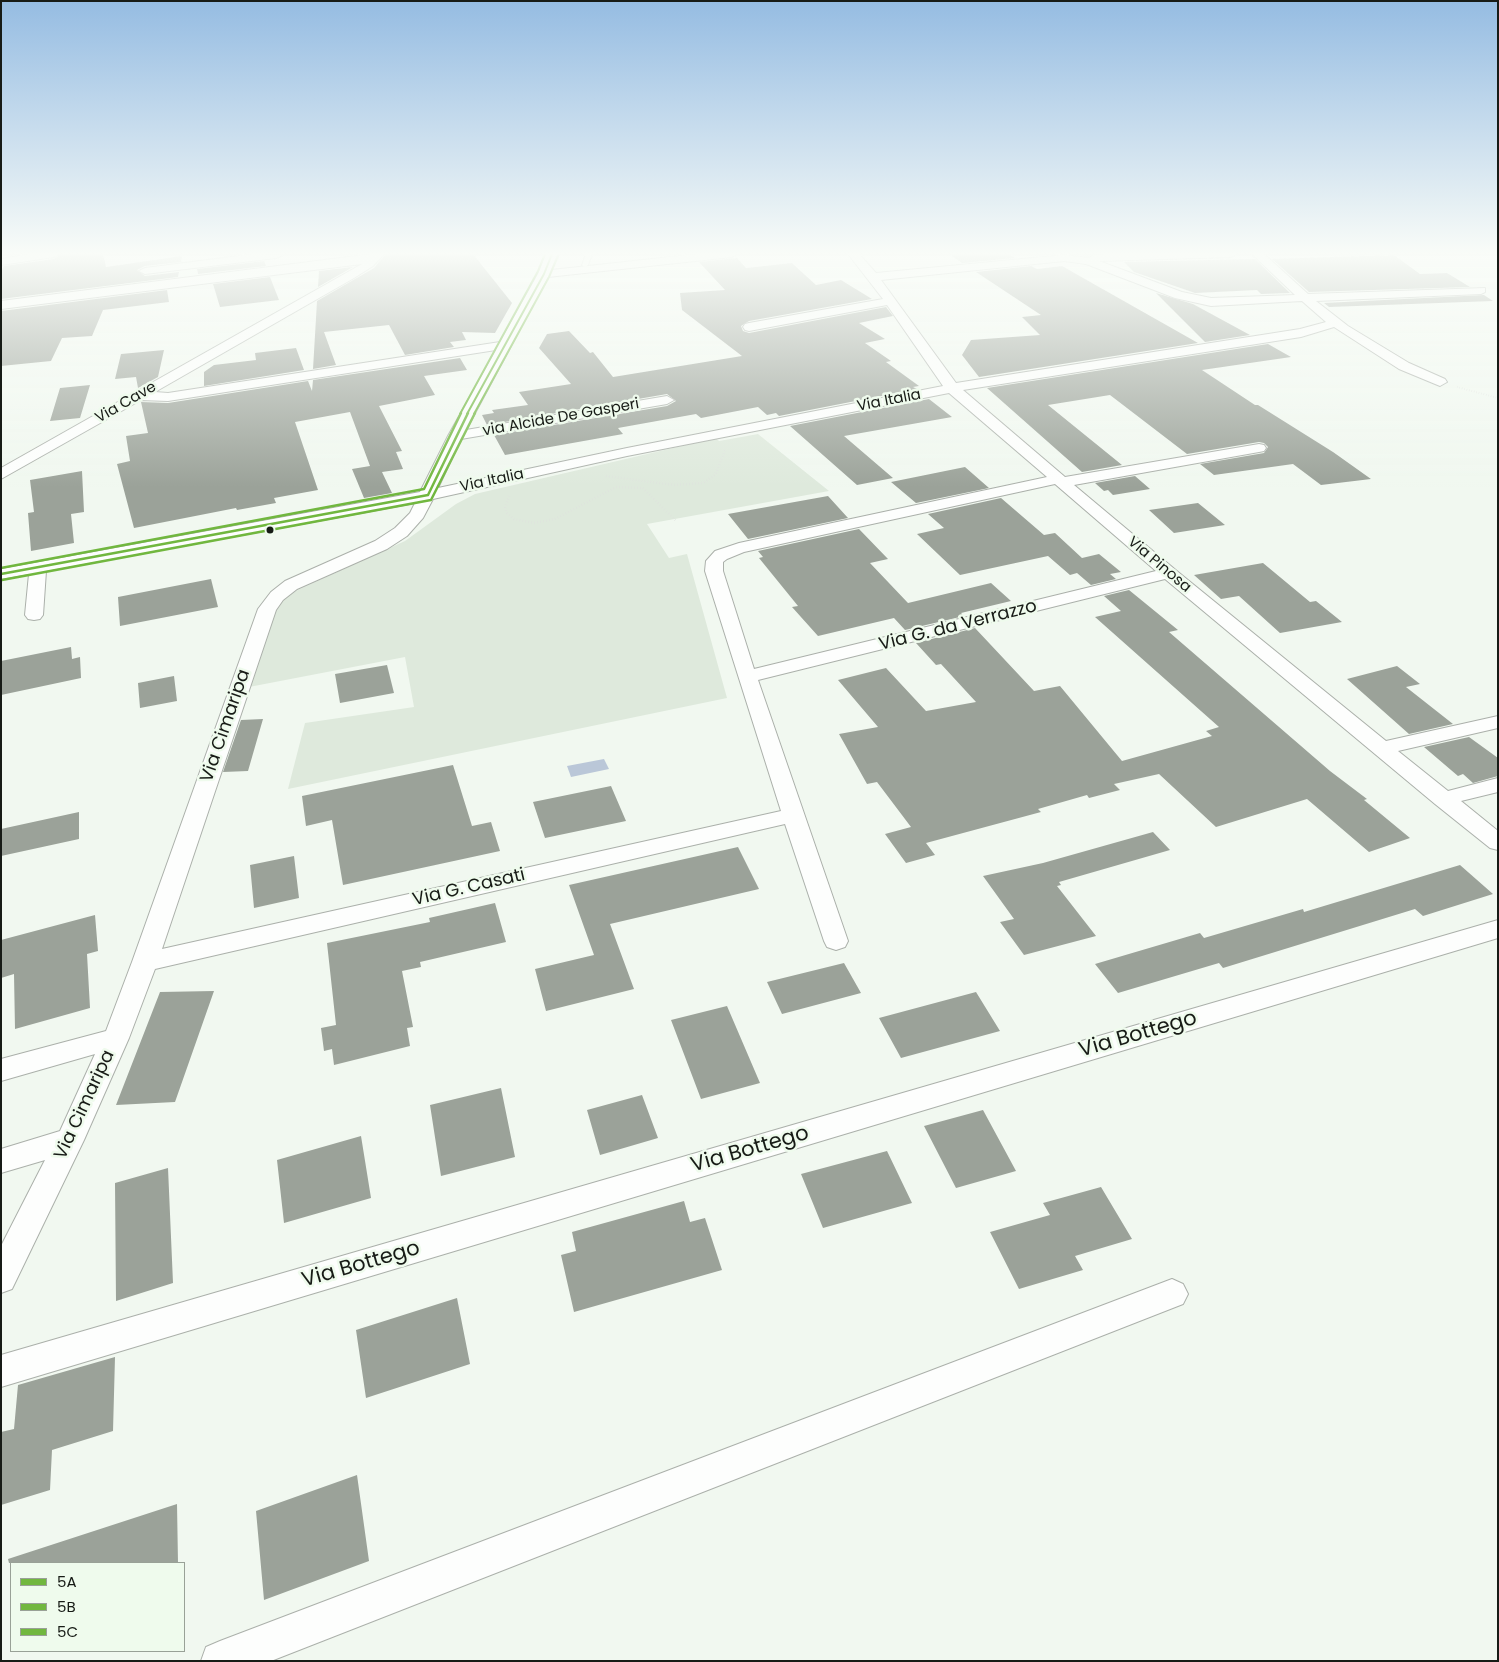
<!DOCTYPE html>
<style>
body{margin:0}
#map{position:relative;width:1499px;height:1662px;overflow:hidden;background:#f1f8f0;font-family:Poppins,sans-serif}
canvas{display:block}
.frame{position:absolute;inset:0;border:2px solid #171b16;pointer-events:none}
.legend{position:absolute;left:10px;top:1562px;width:175px;height:90px;box-sizing:border-box;background:#effbed;border:1px solid #99a197;margin:0;padding:6px 9px;list-style:none;font-size:15px;color:#171b16}
.legend li{display:flex;align-items:center;gap:10px;height:25px}
.legend b{width:25px;border:1px solid #99a197}
</style>
<div id="map">
<canvas width="1499" height="1662"></canvas>
<div class="frame"></div>
<ul class="legend">
<li><b style="height:6px;background:#71b73f"></b>5A</li>
<li><b style="height:6px;background:#71b73f"></b>5B</li>
<li><b style="height:6px;background:#71b73f"></b>5C</li>
</ul>
</div>
<script>
const g = document.querySelector('canvas').getContext('2d');
g.lineJoin = 'round';
function fillPath(path, color) { g.fillStyle = color; g.fill(path, 'evenodd'); }
const shape = rows => new Path2D(rows.map(r => 'M' + r).join(''));
function stroke(path, color, width, dash) { g.strokeStyle = color; g.lineWidth = width; g.lineCap = dash ? 'butt' : 'round'; g.setLineDash(dash || []); g.stroke(path); }
function drawText(font, color, halo, rows, align = 'center') {
  g.font = font + ' Poppins,sans-serif'; g.lineWidth = 5; g.setLineDash([]); g.textBaseline = 'middle'; g.strokeStyle = halo; g.fillStyle = color; for (const [text, x, y, turn = 0] of rows) {
    g.save(); g.translate(x, y); g.rotate((+turn || 0) * Math.PI / 180); g.textAlign = isNaN(turn) ? turn : align; if (halo) g.strokeText(text, 0, 0); g.fillText(text, 0, 0); g.restore();
  }
}
fillPath(shape([
 [758,434,829,491,647,524,669,558,687,554,727,698,288,789,305,723,414,707,405,657,249,687,275,608,289,594,405,541,456,504,475,494,716,438,719,441]
]), '#dee9dc');
fillPath(shape([
 [604,759,609,769,571,777,567,766]
]), '#bac7d8');
fillPath(shape([
 [61,254,103,254,106,267,182,256,181,262,145,266,137,270,145,276,179,272,178,277,1,299,1,271,4,266,54,259],
 [386,254,473,254,512,303,495,333,462,332,466,340,450,342,454,347,405,355,389,325,324,332,336,365,313,369,317,301,374,268],
 [949,254,1009,254,1015,258,962,263],
 [1394,255,1420,274,1447,273,1470,287,1309,292,1272,259],
 [737,258,746,268,792,263,816,285,841,280,872,299,749,321,741,326,743,331,749,333,886,307,893,316,859,323,885,339,865,343,891,361,886,362,919,386,913,387,917,389,779,416,776,413,767,415,758,407,701,418,696,414,618,428,623,434,505,455,494,435,667,406,676,401,667,394,487,425,482,415,494,413,492,410,528,405,519,392,571,384,539,348,547,334,569,331,590,353,593,352,613,377,742,356,682,310,680,293,725,290,699,262],
 [1255,259,1290,293,1261,294,1257,290,1195,293,1134,272,1124,262],
 [264,261,266,266,198,274,197,269],
 [1031,266,1037,269,1062,266,1198,343,979,377,962,355,971,340,1040,335,1022,317,1041,315,976,272],
 [353,267,318,287,319,271],
 [270,277,279,300,220,307,213,284],
 [167,290,169,302,103,310,92,336,62,338,51,361,1,366,1,311],
 [1156,293,1193,304,1250,335,1205,342],
 [1484,295,1493,301,1329,307,1324,303],
 [1268,344,1291,357,1202,370,1255,405,1258,405,1333,452,1371,479,1321,485,1293,464,1214,475,1200,464,1264,453,1268,447,1264,443,1259,442,1187,454,1110,395,1048,405,1122,465,1082,472,987,388],
 [296,348,304,370,204,386,204,372,214,365,256,360,255,353],
 [164,350,158,377,138,388,136,377,115,379,121,354],
 [460,358,467,370,424,376,435,395,379,406,402,451,396,452,403,469,382,472,392,493,364,498,352,469,370,466,350,412,295,422,318,490,274,498,276,503,237,510,236,508,134,528,117,464,130,461,126,436,148,433,141,402,168,403,308,381,312,391,313,380],
 [90,385,80,418,50,421,60,388],
 [929,399,952,417,844,436,893,478,857,485,790,426],
 [965,467,989,488,916,503,891,482],
 [82,471,84,512,71,514,74,543,31,551,28,513,34,512,30,480],
 [1135,476,1150,489,1113,495,1108,490,1104,491,1095,483],
 [828,496,848,518,748,539,728,514],
 [1001,498,1044,535,1055,533,1082,558,1099,554,1121,572,1110,574,1116,579,1091,585,1077,573,1070,575,1048,556,960,575,917,534,944,528,928,514],
 [1198,503,1225,525,1174,533,1149,510],
 [859,529,888,559,870,563,908,603,991,583,1011,601,961,613,964,616,905,630,894,618,818,636,792,607,798,606,759,558,763,557,758,551],
 [1263,563,1310,602,1316,601,1342,622,1280,633,1239,596,1221,599,1194,575],
 [211,579,218,607,120,626,118,597],
 [1129,590,1178,630,1169,632,1330,771,1367,799,1364,800,1410,838,1369,852,1307,799,1216,827,1159,774,1114,784,1120,790,1089,798,1087,795,1038,809,1041,812,926,843,935,855,906,863,885,834,911,827,877,782,867,784,839,734,878,727,838,680,886,668,926,711,976,702,941,664,936,665,916,643,975,628,1034,691,1060,686,1122,761,1212,736,1206,731,1219,727,1095,617,1121,611,1104,596],
 [71,647,72,659,80,657,81,678,1,695,1,661],
 [387,665,394,693,340,703,335,674],
 [1397,666,1420,684,1406,687,1453,724,1409,734,1347,679],
 [174,676,177,701,140,708,138,683],
 [263,719,248,771,223,772,241,720],
 [1469,737,1498,758,1498,776,1473,783,1463,774,1458,776,1424,747],
 [453,765,472,826,491,822,500,851,343,885,332,820,306,826,302,796],
 [611,786,626,821,545,838,533,802],
 [79,812,79,839,1,856,1,829],
 [1153,832,1170,850,1059,882,1061,885,1057,886,1096,936,1024,955,1000,922,1014,919,983,876,1043,863],
 [738,847,759,889,610,924,634,989,546,1011,535,969,594,955,569,885],
 [294,856,299,898,254,908,250,865],
 [1460,865,1493,894,1423,916,1415,909,1223,968,1219,963,1118,993,1095,964,1200,933,1204,938,1303,909,1304,912],
 [495,903,506,942,420,962,421,967,402,971,413,1027,407,1028,410,1046,334,1065,332,1049,324,1051,321,1028,336,1025,327,943,430,922,429,918],
 [95,915,98,951,87,954,90,1008,15,1029,14,974,1,978,1,940],
 [844,963,861,993,782,1014,767,982],
 [214,991,175,1102,116,1105,160,992],
 [976,992,1000,1031,901,1058,879,1018],
 [727,1006,760,1083,701,1099,671,1020],
 [501,1088,515,1157,441,1176,430,1105],
 [642,1095,658,1138,600,1155,587,1110],
 [983,1110,1016,1171,956,1188,924,1126],
 [361,1136,371,1198,284,1223,277,1160],
 [887,1151,912,1203,823,1228,801,1174],
 [168,1168,173,1283,116,1301,115,1183],
 [1101,1187,1132,1239,1075,1256,1083,1270,1019,1289,990,1232,1050,1215,1043,1203],
 [684,1201,690,1222,705,1218,722,1270,574,1312,561,1255,576,1251,572,1232],
 [457,1298,470,1364,366,1398,356,1330],
 [115,1357,113,1431,52,1450,50,1490,1,1505,1,1432,14,1429,18,1385],
 [357,1475,369,1561,264,1600,256,1511],
 [177,1504,178,1563,9,1563,8,1559]
]), '#9ba299');
const lane = shape([
 [586,254,592,254,588,265,585,267,582,265,586,254]
]);
const street = shape([
 [30,254,59,254,54,257,1,265,1,259,30,254],
 [255,254,282,255,276,258,145,274,139,271,145,268,255,254],
 [372,254,384,254,373,266,354,278,155,392,168,393,500,342,538,274,546,254,557,254,551,270,698,254,737,254,732,257,548,277,466,430,667,396,674,400,667,404,461,439,438,488,627,448,943,386,887,305,749,331,745,330,743,327,745,324,749,323,883,299,848,254,859,254,876,273,1064,255,1089,258,1094,255,1107,254,1236,254,1231,257,1099,261,1182,292,1211,298,1295,295,1252,254,1264,254,1308,294,1485,288,1485,292,1481,294,1316,301,1348,326,1409,363,1445,379,1447,382,1440,386,1399,369,1334,327,1301,337,963,390,1065,477,1259,444,1264,445,1266,448,1264,451,1259,452,1074,485,1178,572,1386,741,1498,716,1498,728,1398,751,1448,791,1498,778,1498,792,1461,801,1498,831,1498,850,1490,848,1435,804,1165,579,758,680,848,941,845,947,836,950,827,947,824,941,785,824,155,969,129,1038,84,1140,12,1289,1,1293,1,1246,45,1160,1,1173,1,1149,60,1131,95,1054,1,1081,1,1059,106,1031,132,962,258,609,271,592,285,581,375,541,395,528,410,513,415,503,46,571,43,615,40,619,34,620,28,619,25,615,29,574,1,579,1,569,420,492,448,436,496,350,168,401,141,400,1,479,1,468,362,264,1,309,1,301,372,254],
 [1064,261,1086,264,1175,298,1211,306,1302,301,1326,322,1300,329,956,383,881,280,1064,261],
 [949,393,1047,477,739,543,715,551,706,561,705,571,781,811,162,949,276,610,283,600,297,589,387,549,407,536,423,518,433,499,627,456,949,393],
 [1055,484,1156,571,754,669,723,571,723,562,727,559,744,552,1055,484],
 [1498,920,1498,938,1,1387,1,1355,1498,920],
 [1172,1279,1183,1284,1188,1294,1183,1304,271,1661,201,1661,206,1647,220,1641,1172,1279]
]);
stroke(lane, '#abb0aa', 2);
stroke(street, '#abb0aa', 2);
stroke(shape([
 [1457,387,1498,398]
]), '#dfe1de', 2, [0.5, 2]);
stroke(shape([
 [606,476,675,485,703,483,715,475,725,450],
 [509,496,505,508,507,513,514,519,534,523,555,519,616,487,643,488,676,521]
]), '#dfe1de', 2.5, [0.5, 2.5]);
fillPath(lane, '#fdfefd');
fillPath(street, '#fdfefd');
stroke(shape([
 [467,414,544,274,552,254]
]), '#71b73f', 2);
stroke(shape([
 [428,495,468,413],
 [1,574,428,495]
]), '#71b73f', 2.5);
stroke(shape([
 [474,414,549,277,558,256]
]), '#71b73f', 2);
stroke(shape([
 [2,580,431,500,475,413]
]), '#71b73f', 2.5);
stroke(shape([
 [460,414,538,271,545,254]
]), '#71b73f', 2);
stroke(shape([
 [1,568,424,489,461,413]
]), '#71b73f', 2.5);
const sky = g.createLinearGradient(0, 0, 0, 487);
sky.addColorStop(0, '#95bce2');
sky.addColorStop(0.52, '#f9fcf8');
sky.addColorStop(1, '#f9fcf800');
g.fillStyle = sky;
g.fillRect(0, 0, 1499, 487);
for (const [x, y, r, color] of [
 [270,530,4.5,"#171b16"]
]) { const dot = new Path2D(); dot.arc(x, y, r, 0, 2 * Math.PI); g.fillStyle = color; g.fill(dot); stroke(dot, '#effbed', 2); }
drawText('15px', '#171b16', '#effbed', [
 ["Via Italia",889,401,-11],
 ["Via Cave",126,403,-30],
 ["via Alcide De Gasperi",561,418,-10],
 ["Via Italia",492,481,-12],
 ["Via Pinosa",1159,565,40]
]);
drawText('18px', '#171b16', '#effbed', [
 ["Via G. da Verrazzo",958,626,-14],
 ["Via Cimaripa",226,726,-71],
 ["Via G. Casati",469,888,-13],
 ["Via Cimaripa",85,1105,-65]
]);
drawText('21px', '#171b16', '#effbed', [
 ["Via Bottego",1138,1035,-16],
 ["Via Bottego",750,1150,-16],
 ["Via Bottego",361,1265,-16]
]);
</script>
